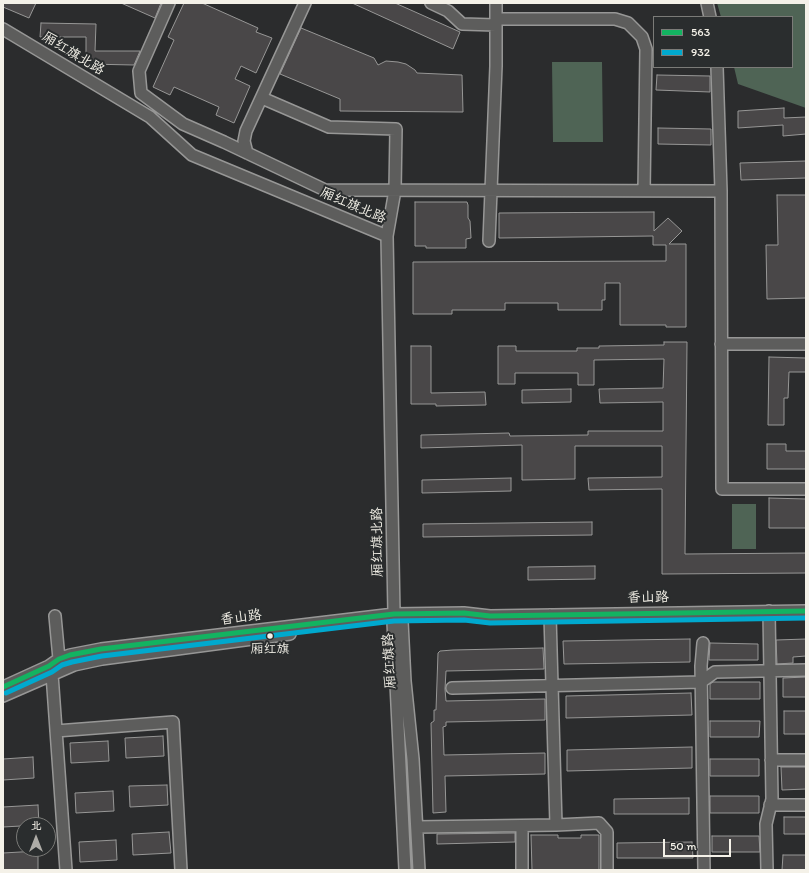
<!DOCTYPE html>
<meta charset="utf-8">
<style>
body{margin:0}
#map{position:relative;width:809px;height:873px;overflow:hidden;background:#2b2c2d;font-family:Itim,"LXGW WenKai TC",sans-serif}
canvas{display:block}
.frame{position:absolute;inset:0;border:4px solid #f4f1e8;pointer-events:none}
.legend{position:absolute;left:653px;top:16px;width:140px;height:52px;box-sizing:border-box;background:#2a2d2e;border:1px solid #7b7b78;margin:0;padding:5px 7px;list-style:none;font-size:12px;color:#f4f1e8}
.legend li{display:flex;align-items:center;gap:8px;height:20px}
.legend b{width:20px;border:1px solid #7b7b78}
.north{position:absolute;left:16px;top:817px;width:40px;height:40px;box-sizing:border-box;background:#2a2d2e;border:1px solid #7b7b78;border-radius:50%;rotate:0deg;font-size:11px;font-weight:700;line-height:16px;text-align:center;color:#f4f1e8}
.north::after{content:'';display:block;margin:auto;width:14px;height:18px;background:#aeaca7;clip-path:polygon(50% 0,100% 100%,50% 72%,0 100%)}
.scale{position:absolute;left:663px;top:839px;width:68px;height:18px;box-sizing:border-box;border:2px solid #f4f1e8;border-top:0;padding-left:5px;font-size:12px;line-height:14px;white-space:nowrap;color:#f4f1e8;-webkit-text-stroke:3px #2a2d2e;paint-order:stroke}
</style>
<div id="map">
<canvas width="809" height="873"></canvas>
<div class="frame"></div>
<ul class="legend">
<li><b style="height:5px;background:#13b361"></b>563</li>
<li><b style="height:5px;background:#00a9ce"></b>932</li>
</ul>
<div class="north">北</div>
<div class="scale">50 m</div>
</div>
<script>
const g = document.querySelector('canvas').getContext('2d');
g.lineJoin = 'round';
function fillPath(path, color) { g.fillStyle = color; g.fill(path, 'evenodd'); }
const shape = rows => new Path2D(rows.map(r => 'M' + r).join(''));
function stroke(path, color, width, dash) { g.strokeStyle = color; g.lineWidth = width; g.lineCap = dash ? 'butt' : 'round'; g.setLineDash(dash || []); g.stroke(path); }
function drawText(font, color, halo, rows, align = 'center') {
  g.font = font + ' Itim,"LXGW WenKai TC",sans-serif'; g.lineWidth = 4; g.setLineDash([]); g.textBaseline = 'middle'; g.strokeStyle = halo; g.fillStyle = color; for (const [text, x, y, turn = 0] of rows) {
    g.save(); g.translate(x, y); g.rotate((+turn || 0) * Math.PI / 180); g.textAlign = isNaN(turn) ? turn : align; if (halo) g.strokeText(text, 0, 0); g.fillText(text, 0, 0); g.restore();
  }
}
fillPath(shape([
 [717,3,806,3,806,108,738,84,734,67,792,67,792,17,721,17],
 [552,62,602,62,603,142,553,142],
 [732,504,756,504,756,549,732,549]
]), '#4f6455');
const building = shape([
 [3,3,36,3,29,18,3,7,3,3],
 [121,3,161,3,155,18,121,3],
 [184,3,202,3,258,28,256,32,272,38,256,73,241,66,235,79,250,86,234,123,216,115,219,107,174,87,170,95,153,87,174,40,168,37,184,3],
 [352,3,395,3,460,32,453,49,352,3],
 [41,23,96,24,95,51,140,51,134,65,86,64,86,37,40,37,41,23],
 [301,28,374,58,378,65,386,61,398,62,406,64,415,70,417,73,462,75,463,112,340,111,340,99,280,74,301,28],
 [657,75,710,76,710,92,656,90,657,75],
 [784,108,784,118,806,117,806,134,783,136,783,125,738,128,738,111,784,108],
 [658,128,711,129,711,145,658,144,658,128],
 [806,161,806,178,741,180,740,163,806,161],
 [777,195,806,195,806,298,767,299,766,245,778,245,777,195],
 [415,202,467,202,468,205,468,218,470,221,471,238,466,239,466,248,426,248,426,246,415,246,415,202],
 [654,212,654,231,668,218,682,231,669,244,686,244,686,327,666,327,666,325,620,325,620,283,605,283,605,300,602,300,602,310,558,310,558,303,505,303,505,310,452,310,452,314,413,314,413,262,666,261,666,245,653,245,653,236,499,238,499,213,654,212],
 [664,342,687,342,685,554,806,553,806,573,662,574,662,489,589,490,588,478,662,477,662,446,575,446,575,479,522,480,522,445,421,448,421,435,509,433,510,436,588,435,588,431,663,431,663,402,600,403,599,389,663,388,664,359,594,360,594,385,578,385,578,373,515,373,515,384,498,384,498,346,516,346,516,351,577,351,577,348,599,348,599,346,664,345,664,342],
 [411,346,431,346,431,393,485,392,486,405,436,406,436,404,411,404,411,346],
 [769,357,806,358,806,372,789,372,788,398,784,398,784,425,768,425,769,357],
 [571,389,571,402,522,403,522,390,571,389],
 [767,444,786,444,786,451,806,451,806,469,767,469,767,444],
 [511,478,511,491,422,493,422,480,511,478],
 [769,498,806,499,806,528,769,528,769,498],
 [592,522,592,535,423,537,423,524,592,522],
 [595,566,595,579,528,580,528,567,595,566],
 [690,639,690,662,564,664,563,641,690,639],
 [806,639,806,656,793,657,793,663,777,664,776,640,806,639],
 [710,643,758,644,758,660,709,660,710,643],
 [543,648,544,669,446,671,445,689,446,701,545,699,545,720,446,722,446,726,443,727,444,755,545,753,545,774,445,776,446,812,433,813,431,723,434,721,434,710,436,710,438,653,440,651,453,650,543,648],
 [806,677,806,697,783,697,783,678,806,677],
 [713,682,760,682,760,699,710,699,710,684,713,682],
 [691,693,692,715,566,718,566,696,691,693],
 [784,711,806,711,806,734,784,734,784,711],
 [710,721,760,721,759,737,710,737,710,721],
 [163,736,164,756,126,758,125,738,163,736],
 [108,741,109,761,71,763,70,743,108,741],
 [692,747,692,768,567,771,567,750,692,747],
 [33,757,34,778,3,780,3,759,33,757],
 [710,759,759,759,759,776,710,776,710,759],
 [781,767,806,767,806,789,782,790,781,767],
 [167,785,168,805,130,807,129,786,167,785],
 [113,791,114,811,76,813,75,793,113,791],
 [710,796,759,796,759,813,710,813,710,796],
 [689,798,689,814,614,814,614,799,689,798],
 [38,805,39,825,3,827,3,807,38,805],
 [784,817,806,817,806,834,784,834,784,817],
 [169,832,171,853,133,855,132,834,169,832],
 [515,833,515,842,437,844,437,834,515,833],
 [531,835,558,835,558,838,581,838,581,835,599,835,599,870,532,870,531,835],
 [712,836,759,836,760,852,712,852,712,836],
 [116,840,117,860,80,862,79,842,116,840],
 [692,842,693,858,617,858,617,843,692,842],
 [38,851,38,870,3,870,3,853,38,851],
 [783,855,806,855,806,870,782,870,783,855]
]);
fillPath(building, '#494748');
stroke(building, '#979796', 1);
const minor = shape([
 [169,3,139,71,141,93,183,124,224,142,325,190,721,191,722,489,806,489],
 [431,3,448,11,462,24,496,25],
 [707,3,710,17],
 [496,19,615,19,628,23,642,37,646,49,644,191],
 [3,29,150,117,192,155,387,236,394,614,393,622,405,870],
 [717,67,721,191],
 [262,98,329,127,396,129,395,190,387,236],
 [247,153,244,141,246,131,305,3],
 [489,241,496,66,496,3],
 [721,344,806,344],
 [394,614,402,621,405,681,413,759,419,870],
 [550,615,556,825,599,823,607,832,607,870],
 [55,616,59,659,52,674,66,870],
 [703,643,701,666,704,870],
 [3,687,49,666,59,659,70,655,101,649,394,614,464,613,490,616,806,611],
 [452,688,701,682,715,672,806,670],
 [3,696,74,665,102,659,290,634],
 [56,731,173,722,181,870],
 [771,760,806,760],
 [770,805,806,805],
 [522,826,522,870],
 [417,827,556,825],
 [767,870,766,824,772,799,769,611]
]);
stroke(minor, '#979796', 14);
stroke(minor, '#5d5d5c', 11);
stroke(shape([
 [3,687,49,666,59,659,70,655,101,649,394,614,464,613,490,616,806,611]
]), '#13b361', 5);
stroke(shape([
 [6,693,52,672,62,665,72,662,102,656,394,621,464,620,490,623,806,618]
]), '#00a9ce', 5);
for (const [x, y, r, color] of [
 [270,636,3.5,"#f4f1e8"]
]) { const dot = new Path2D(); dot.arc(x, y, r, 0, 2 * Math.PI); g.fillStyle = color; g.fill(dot); stroke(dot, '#2a2d2e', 1.5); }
drawText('13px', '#f4f1e8', '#2a2d2e', [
 ["厢红旗",270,650]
]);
drawText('14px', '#f4f1e8', '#2a2d2e', [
 ["厢红旗北路",73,54,31],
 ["厢红旗北路",353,206,23],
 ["厢红旗北路",378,542,-91],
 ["香山路",648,598,-1],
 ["香山路",241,618,-7],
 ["厢红旗路",390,661,-93]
]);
</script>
